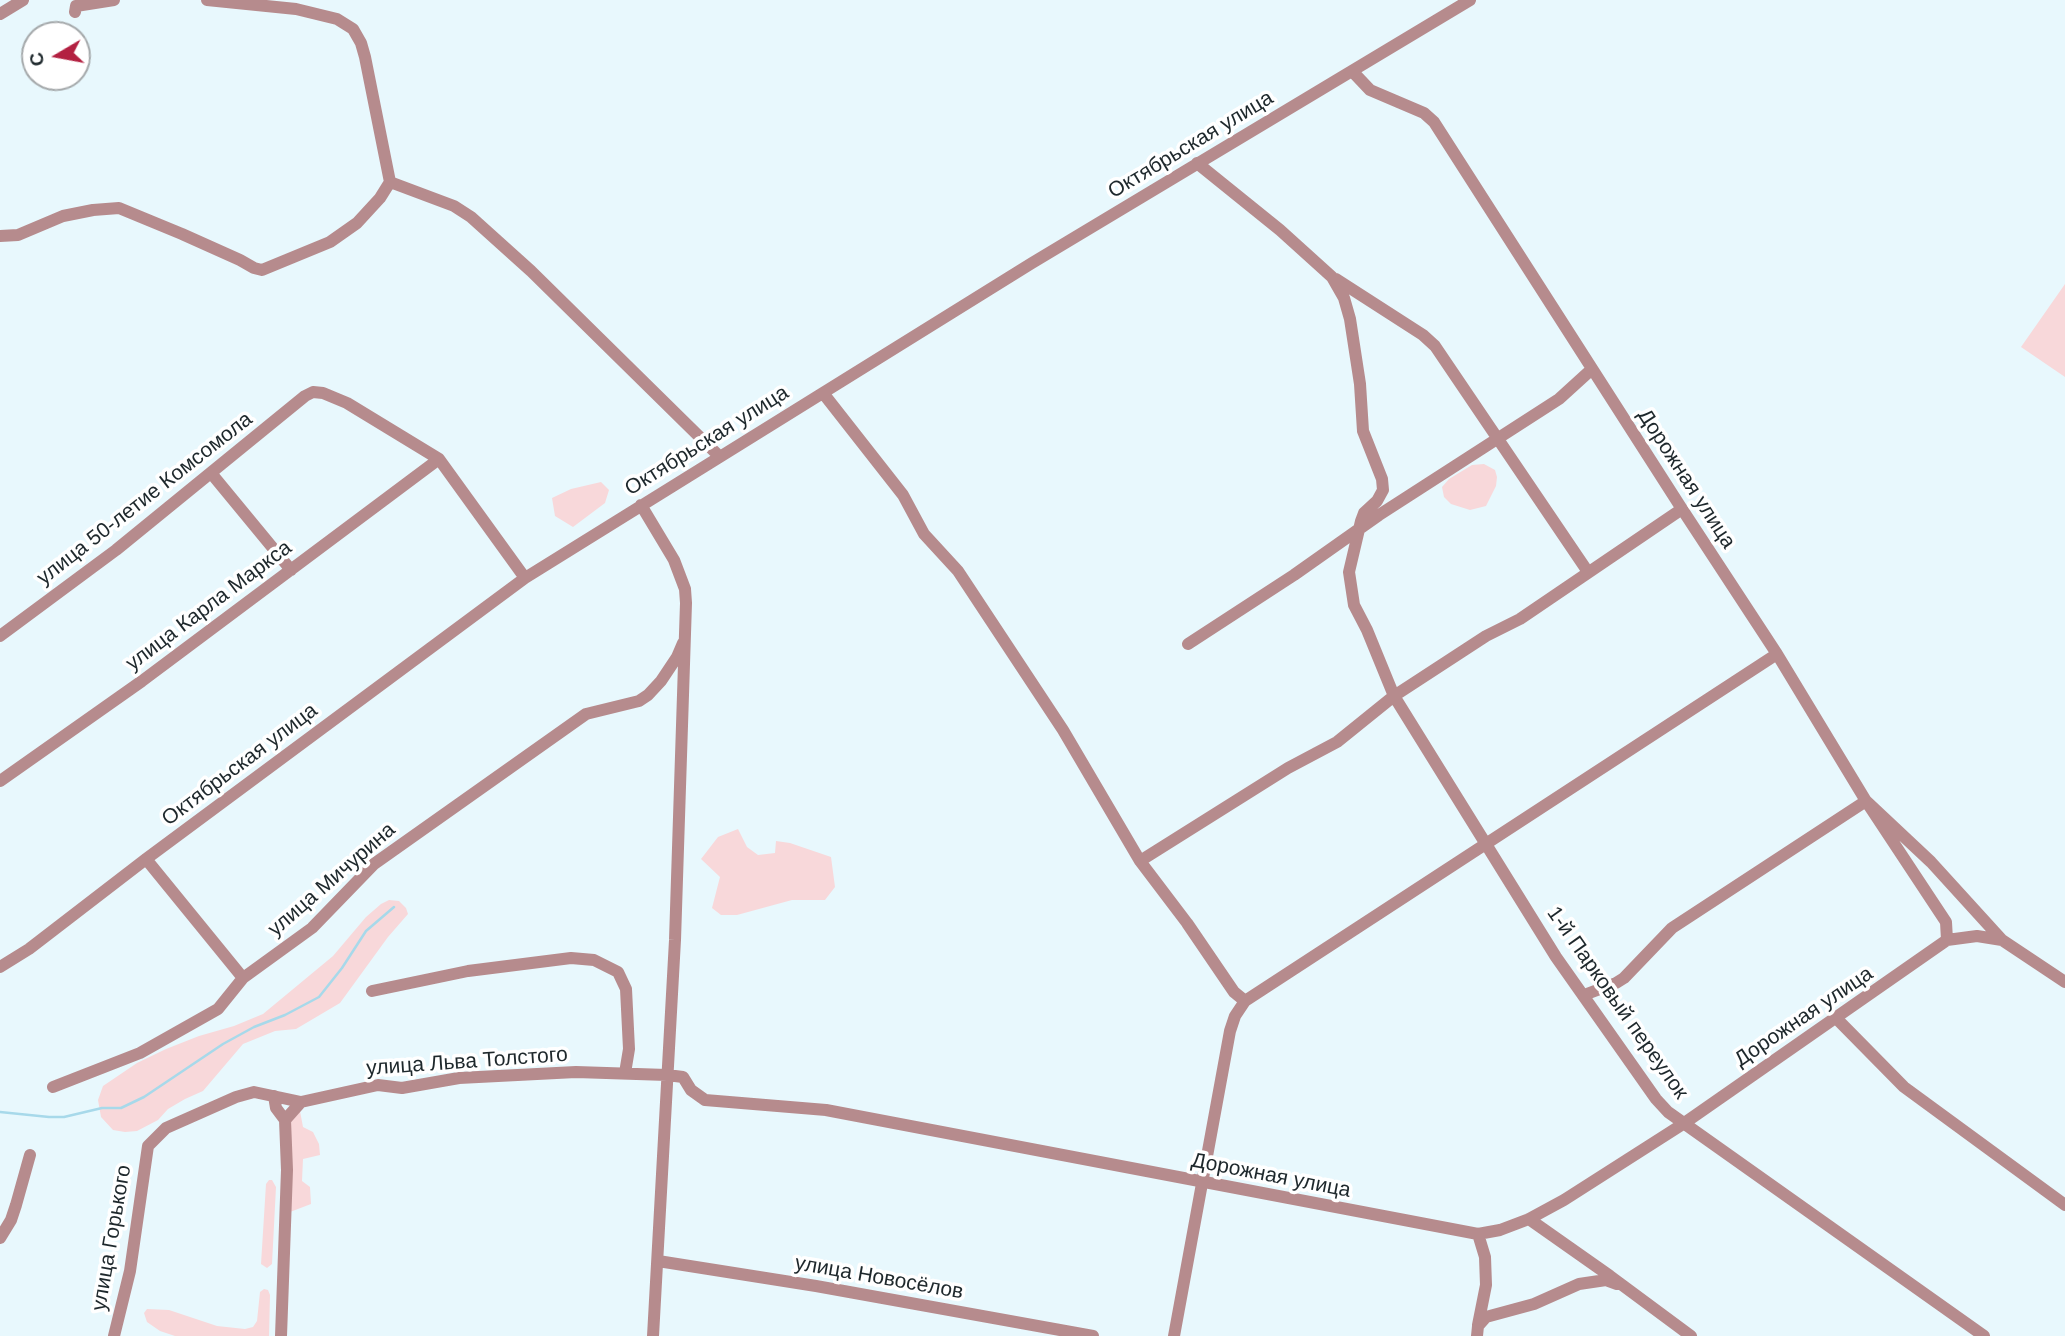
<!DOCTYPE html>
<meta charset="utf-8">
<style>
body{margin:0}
#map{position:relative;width:2065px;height:1336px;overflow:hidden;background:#e8f8fd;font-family:Arial,sans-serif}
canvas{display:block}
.north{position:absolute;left:21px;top:21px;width:70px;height:70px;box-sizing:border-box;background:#fff;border:2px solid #a5a9ab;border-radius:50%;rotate:260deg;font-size:19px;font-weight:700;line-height:28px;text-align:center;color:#1e282c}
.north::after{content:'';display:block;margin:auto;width:24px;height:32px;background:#b32041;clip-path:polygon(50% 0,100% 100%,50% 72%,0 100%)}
</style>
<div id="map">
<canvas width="2065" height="1336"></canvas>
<div class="north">С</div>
</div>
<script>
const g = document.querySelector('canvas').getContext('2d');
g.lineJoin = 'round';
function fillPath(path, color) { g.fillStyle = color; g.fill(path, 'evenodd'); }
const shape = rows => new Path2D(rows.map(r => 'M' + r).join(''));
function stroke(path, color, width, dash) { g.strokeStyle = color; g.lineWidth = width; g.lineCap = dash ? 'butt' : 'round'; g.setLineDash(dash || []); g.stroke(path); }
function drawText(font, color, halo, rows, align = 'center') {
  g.font = font + ' Arial,sans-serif'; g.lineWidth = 7; g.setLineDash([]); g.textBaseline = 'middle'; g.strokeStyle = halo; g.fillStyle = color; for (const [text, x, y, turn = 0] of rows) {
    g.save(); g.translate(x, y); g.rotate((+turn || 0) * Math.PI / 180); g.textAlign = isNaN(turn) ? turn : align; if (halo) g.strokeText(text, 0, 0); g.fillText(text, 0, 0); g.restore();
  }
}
fillPath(shape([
 [2065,284,2065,377,2021,347],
 [1484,464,1495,470,1497,477,1496,486,1486,506,1470,510,1451,504,1444,497,1442,487,1449,479,1472,465],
 [601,482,609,490,605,503,573,527,555,516,552,498,571,489],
 [738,829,747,847,758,855,775,853,776,841,790,843,831,857,835,887,825,900,792,900,737,915,721,915,712,908,720,877,701,859,718,837],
 [389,900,399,901,406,908,408,914,388,937,340,1003,296,1029,275,1031,243,1044,203,1091,185,1099,168,1109,158,1120,137,1131,125,1132,113,1130,101,1117,98,1100,103,1086,137,1063,166,1049,199,1036,234,1026,263,1014,333,956,366,917,381,904],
 [300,1111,303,1127,313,1132,319,1144,320,1155,303,1159,302,1181,310,1187,311,1204,290,1212,289,1121],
 [269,1180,272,1180,276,1187,272,1264,267,1268,261,1264,266,1184],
 [264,1289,268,1290,270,1295,269,1336,175,1336,160,1331,147,1322,144,1313,147,1309,169,1310,217,1326,245,1329,253,1327,257,1321,260,1292]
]), '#f8d8da');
stroke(shape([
 [0,1112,49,1117,64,1117,102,1108,121,1108,144,1097,223,1044,254,1027,285,1015,319,997,342,968,366,931,394,907]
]), '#a7d9ea', 2.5);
stroke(shape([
 [75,12,76,6,114,0],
 [0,14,23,0],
 [1197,163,1280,230,1332,277,1344,298,1350,319,1360,384,1363,431,1382,479,1383,490,1377,501,1364,513,1361,521,1349,572,1354,605,1367,630,1394,696,1556,957,1656,1099,1668,1112,1984,1336],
 [390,182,454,206,471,217,531,271,719,456],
 [0,236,18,235,63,216,93,210,119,208,182,234,240,260,254,268,262,270,330,242,357,223,380,198,390,182,365,57,361,43,353,29,337,19,296,9,207,0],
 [1336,279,1423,335,1435,346,1588,572],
 [823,393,903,495,924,534,958,571,1063,730,1140,861,1187,923,1234,992,1245,1001],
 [211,473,291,570],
 [641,505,674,560,685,589,686,603,675,940,653,1336],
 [0,636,116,550,305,396,313,392,323,393,347,403,439,459,525,578],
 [1188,644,1294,575,1379,515,1559,399,1592,369],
 [0,781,142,681,439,459],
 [146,859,243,978],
 [1140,861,1288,768,1337,742,1394,696,1486,636,1520,619,1682,509],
 [1947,940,1977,936,2002,940,2065,982],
 [0,967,29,949,146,859,525,578,1032,263,1470,0],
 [372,991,468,971,571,958,594,960,618,972,626,989,629,1049,625,1073],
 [1584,995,1616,983,1624,978,1672,928,1866,801,1931,862,2002,940],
 [1836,1018,1904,1087,2065,1205],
 [53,1087,140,1053,218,1009,243,978,312,928,374,864,586,714,639,701,648,695,661,681,677,657,683,643],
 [274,1096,276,1108,285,1120],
 [1529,1219,1610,1276,1691,1336],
 [1478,1234,1485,1257,1486,1285,1478,1325],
 [0,1238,11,1220,16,1205,30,1155],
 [658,1261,816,1286,1093,1336],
 [114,1336,130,1271,148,1146,166,1128,236,1097,254,1092,301,1102],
 [281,1336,287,1170,285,1120,301,1102,378,1085,402,1088,459,1078,576,1072,667,1075,683,1077,691,1090,705,1100,826,1110,1478,1234,1500,1230,1529,1219,1564,1200,1683,1124,1947,940,1946,922,1866,801,1777,654,1682,509,1434,122,1424,113,1370,90,1352,71],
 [1174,1336,1230,1031,1235,1016,1245,1001,1777,654],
 [1477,1336,1478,1326,1486,1317,1534,1304,1579,1284,1606,1280,1617,1284]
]), '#b68b8d', 12);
drawText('21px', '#1e282c', '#fff', [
 ["Октябрьская улица",1191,145,-31],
 ["Октябрьская улица",707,441,-32],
 ["Дорожная улица",1686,479,57],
 ["улица 50-летие Комсомола",145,499,-38],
 ["улица Карла Маркса",209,606,-37],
 ["Октябрьская улица",240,765,-37],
 ["улица Мичурина",332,880,-41],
 ["1-й Парковый переулок",1617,1003,55],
 ["Дорожная улица",1804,1017,-34],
 ["улица Льва Толстого",467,1062,-4],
 ["Дорожная улица",1271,1176,11],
 ["улица Горького",112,1238,-80],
 ["улица Новосёлов",879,1278,10]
]);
</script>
